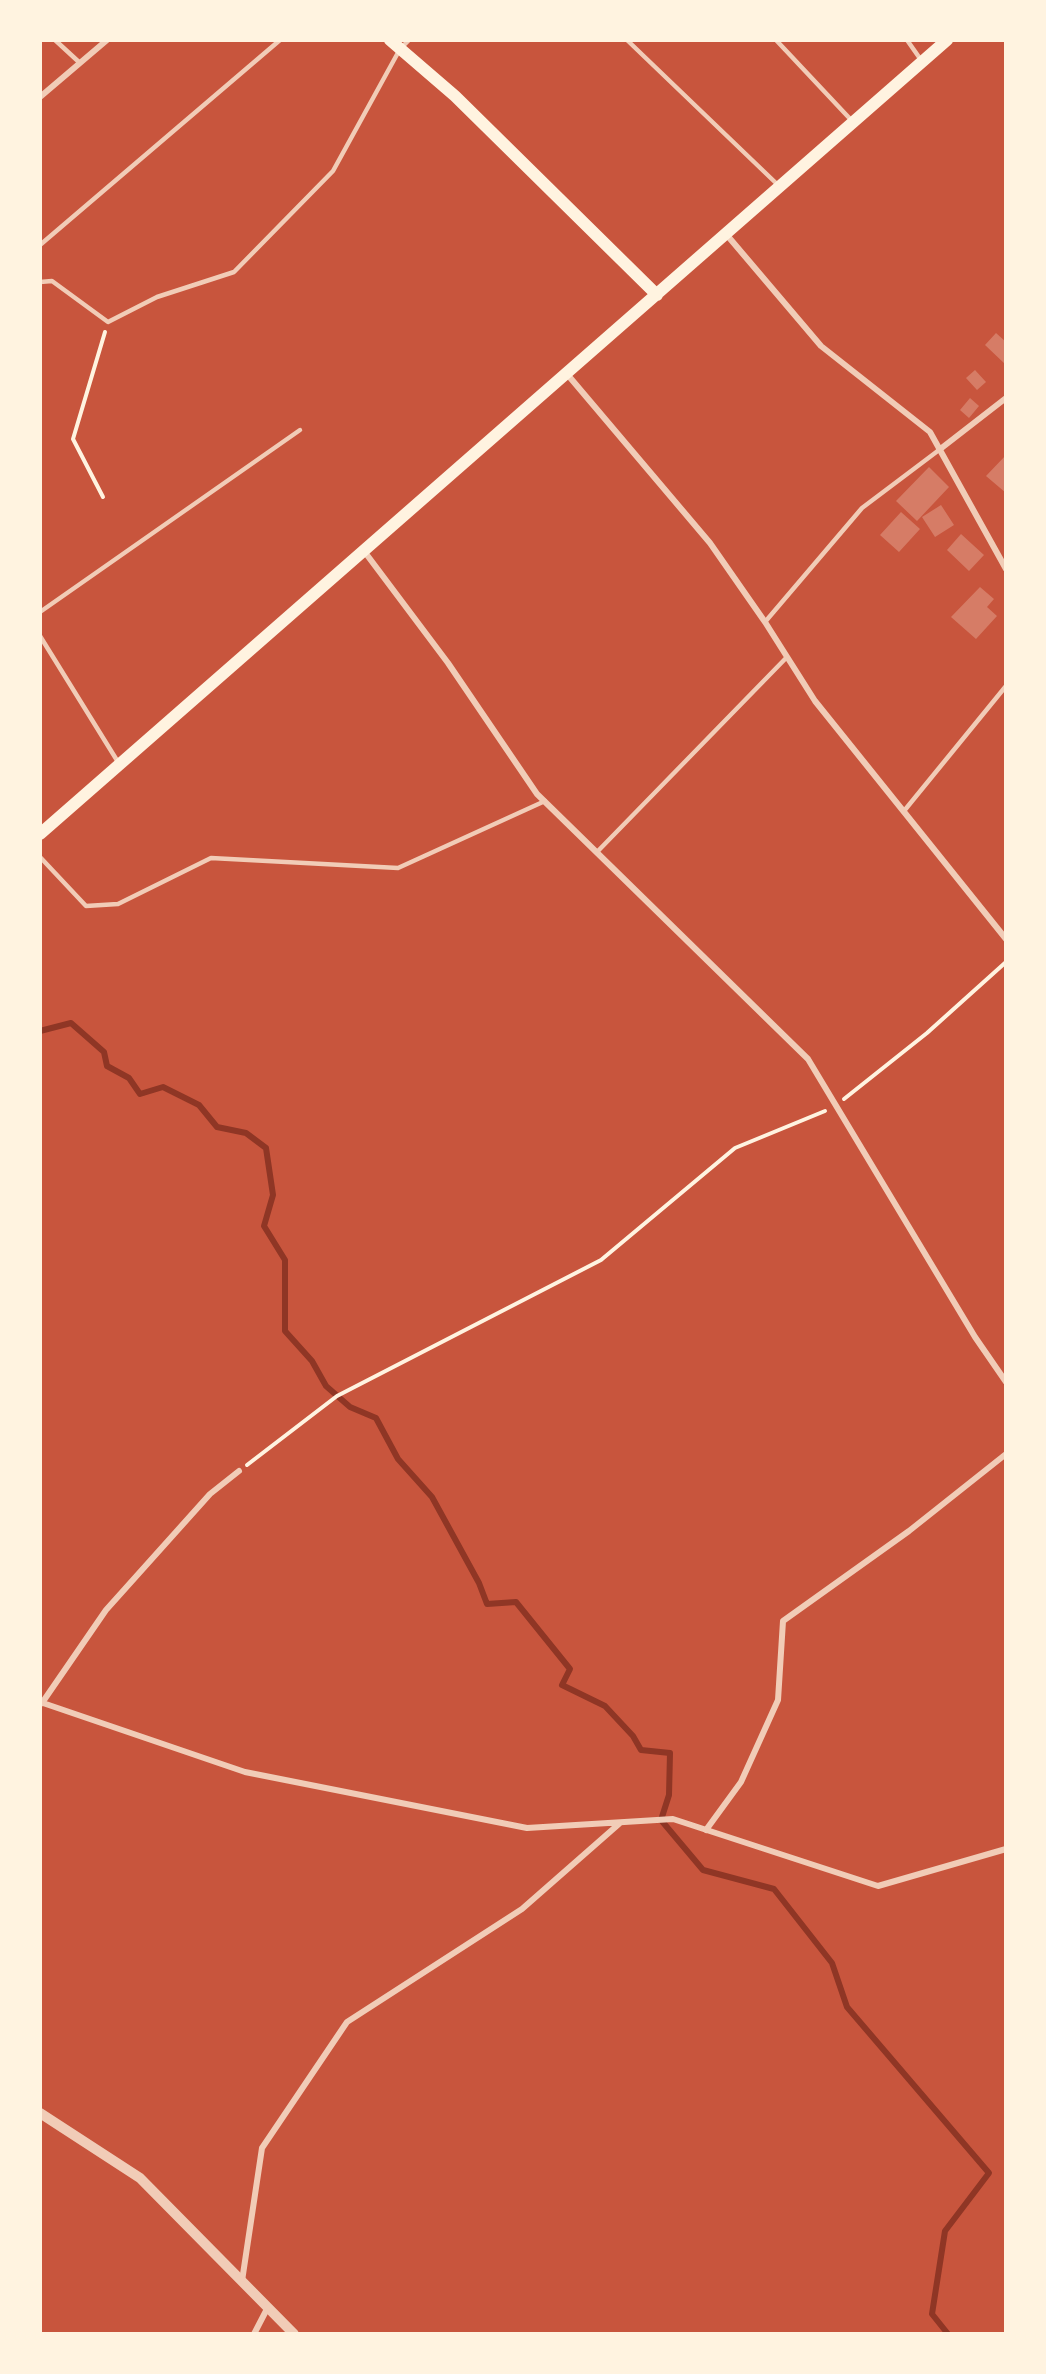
<!DOCTYPE html>
<style>
body{margin:0}
#map{position:relative;width:1046px;height:2374px;overflow:hidden;background:#c8553d;font-family:"Sofia Sans Condensed",sans-serif}
canvas{display:block}
.frame{position:absolute;inset:0;border:42px solid #fff3e0;pointer-events:none}
</style>
<div id="map">
<canvas width="1046" height="2374"></canvas>
<div class="frame"></div>
</div>
<script>
const g = document.querySelector('canvas').getContext('2d');
g.lineJoin = 'round';
const shape = rows => new Path2D(rows.map(r => 'M' + r).join(''));
function stroke(path, color, width, dash) { g.strokeStyle = color; g.lineWidth = width; g.lineCap = dash ? 'butt' : 'round'; g.setLineDash(dash || []); g.stroke(path); }
function fillPath(path, color) { g.fillStyle = color; g.fill(path, 'evenodd'); }
stroke(shape([
 [40,1031,71,1023,104,1052,107,1066,129,1078,140,1094,163,1087,199,1105,217,1127,246,1133,266,1148,273,1195,264,1226,285,1260,285,1331,312,1361,326,1386,350,1407,376,1418,398,1459,432,1497,479,1583,487,1604,516,1602,570,1669,562,1685,605,1706,633,1736,641,1750,670,1753,669,1795,661,1820,703,1870,774,1889,832,1963,847,2007,989,2173,945,2231,932,2314,948,2334]
]), '#8f3625', 6);
fillPath(shape([
 [996,333,1006,342,1006,365,985,345],
 [975,370,986,382,977,390,966,378],
 [970,398,979,406,969,418,960,410],
 [1006,455,1006,493,986,476],
 [929,467,949,487,917,521,896,501],
 [941,505,954,525,935,537,922,517],
 [901,512,920,529,899,552,880,535],
 [961,534,984,555,969,571,947,550],
 [980,587,994,599,987,607,997,616,976,639,951,617]
]), '#d67c66');
stroke(shape([
 [103,497,73,439,105,332],
 [844,1099,927,1033,1006,962],
 [247,1465,337,1396,601,1260,735,1148,825,1111]
]), '#fff3e0', 4);
stroke(shape([
 [55,40,80,63],
 [627,40,778,185],
 [776,40,853,122],
 [907,40,921,60],
 [40,245,280,40],
 [40,282,52,281,108,322,157,297,234,272,333,171,400,49,409,40],
 [40,612,300,430],
 [765,622,862,508,939,450],
 [40,636,118,762],
 [904,811,1006,686],
 [597,852,787,657],
 [40,857,86,906,118,904,211,858,398,868,545,801]
]), '#f1ccb7', 4.5);
stroke(shape([
 [40,97,107,40],
 [726,234,821,346,930,432,1006,569],
 [567,374,710,543,765,622,815,701,1006,939],
 [939,450,1006,398],
 [364,551,448,663,537,794,808,1059,975,1337,1006,1382],
 [40,1702,245,1772,527,1828,673,1819,878,1886,1006,1849],
 [42,1703,106,1610,210,1494,239,1471],
 [706,1830,741,1782,778,1700,783,1621,909,1531,1006,1454],
 [242,2281,262,2148,347,2022,522,1909,620,1823],
 [254,2334,268,2307]
]), '#f1ccb7', 6);
stroke(shape([
 [40,2113,140,2178,294,2334]
]), '#f1ccb7', 10);
stroke(shape([
 [390,40,455,96,657,295],
 [40,834,947,40]
]), '#fff3e0', 12);
</script>
